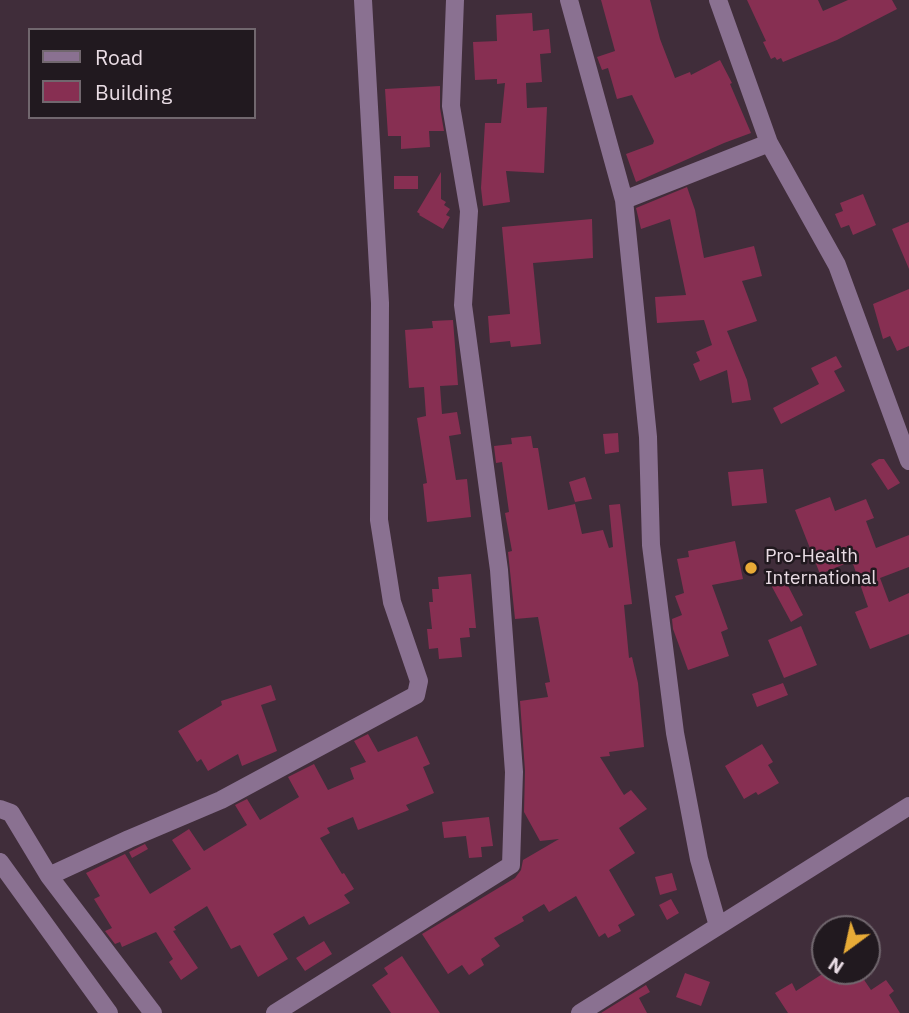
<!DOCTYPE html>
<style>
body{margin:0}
#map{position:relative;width:909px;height:1013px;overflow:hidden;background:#402d3a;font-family:"IBM Plex Sans",sans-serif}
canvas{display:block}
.legend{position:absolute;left:28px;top:28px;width:228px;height:91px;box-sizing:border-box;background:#21191f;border:2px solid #71676e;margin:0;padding:9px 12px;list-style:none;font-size:21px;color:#e9dce4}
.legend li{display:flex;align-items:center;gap:14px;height:35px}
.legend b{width:35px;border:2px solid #71676e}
.north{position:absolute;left:811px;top:915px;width:70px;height:70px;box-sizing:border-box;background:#21191f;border:2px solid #71676e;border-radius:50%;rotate:213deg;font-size:19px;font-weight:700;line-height:28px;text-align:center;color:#e9dce4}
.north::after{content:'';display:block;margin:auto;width:24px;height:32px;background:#e8ab37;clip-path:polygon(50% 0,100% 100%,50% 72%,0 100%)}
</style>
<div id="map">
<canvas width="909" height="1013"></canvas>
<ul class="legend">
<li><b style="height:9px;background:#8a7191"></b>Road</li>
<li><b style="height:19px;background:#872f52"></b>Building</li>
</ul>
<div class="north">N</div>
</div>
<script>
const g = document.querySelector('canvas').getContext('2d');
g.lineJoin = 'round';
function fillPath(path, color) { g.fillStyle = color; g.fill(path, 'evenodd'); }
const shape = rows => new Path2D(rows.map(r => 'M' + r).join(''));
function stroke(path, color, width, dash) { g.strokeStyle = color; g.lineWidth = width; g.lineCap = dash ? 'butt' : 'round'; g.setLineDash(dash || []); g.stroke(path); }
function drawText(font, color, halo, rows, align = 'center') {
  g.font = font + ' "IBM Plex Sans",sans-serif'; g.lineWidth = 5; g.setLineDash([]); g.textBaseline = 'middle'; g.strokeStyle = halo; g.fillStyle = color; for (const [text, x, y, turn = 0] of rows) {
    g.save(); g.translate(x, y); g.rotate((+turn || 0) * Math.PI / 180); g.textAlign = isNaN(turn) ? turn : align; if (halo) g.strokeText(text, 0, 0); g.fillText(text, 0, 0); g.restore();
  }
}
fillPath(shape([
 [601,0,650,0,660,39,675,78,690,72,691,75,720,60,732,83,730,84,751,133,724,143,636,182,626,154,653,144,654,141,632,95,617,99,608,68,602,70,597,57,615,51],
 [747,0,818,0,823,11,848,0,892,0,897,9,837,40,783,62,781,58,777,60,775,57,771,59,763,42,766,41],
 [532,13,533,31,549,29,551,53,540,54,542,82,526,83,527,108,547,107,544,173,506,171,510,202,483,206,481,188,485,123,501,123,505,83,497,84,497,79,475,80,473,42,497,41,496,15],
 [440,86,440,108,444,131,429,131,430,147,401,149,401,136,388,136,385,89],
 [441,172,441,199,446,202,444,205,450,209,446,215,450,217,443,229,419,215,420,214,417,212],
 [394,176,418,176,418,189,394,189],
 [687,187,695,210,704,258,754,246,762,276,742,281,757,321,727,331,747,380,751,400,732,403,727,370,700,381,693,364,700,361,696,352,712,345,704,320,657,323,655,297,686,295,670,219,641,229,636,208],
 [863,194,876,225,853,235,849,225,841,228,835,214,843,211,840,203],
 [592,219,593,258,533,263,541,344,511,347,510,341,490,343,488,316,510,314,502,227],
 [909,222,909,269,892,229],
 [909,289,909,346,897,351,890,336,883,339,873,304],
 [453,320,458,385,440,386,442,414,457,412,461,434,449,436,456,480,467,479,471,517,427,522,423,484,427,483,417,418,426,416,424,387,409,388,405,330,433,328,432,321],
 [836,356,842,367,834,371,845,391,781,424,773,408,819,384,811,368],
 [618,433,619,452,605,454,603,434],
 [531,436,533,448,538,448,548,510,575,504,582,534,603,530,609,548,613,547,609,505,620,504,632,604,624,605,629,658,632,657,638,683,644,747,609,752,610,756,600,757,624,795,631,790,647,809,619,828,635,853,609,870,635,915,618,925,621,931,608,938,605,933,599,937,576,896,549,912,544,904,522,917,524,921,494,938,500,946,481,959,484,965,469,975,462,965,448,974,422,934,515,878,521,870,523,860,559,839,540,841,524,812,525,771,520,701,548,697,545,683,550,682,538,617,515,619,508,552,512,551,505,513,509,512,502,462,496,463,494,446,512,444,511,438],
 [879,459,884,459,900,483,888,490,871,464],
 [763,469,767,503,732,506,728,472],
 [585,477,592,499,575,502,569,482],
 [830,497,835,511,866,499,874,518,866,521,876,548,909,535,909,567,880,578,889,602,909,593,909,634,870,649,855,612,868,607,852,561,820,574,795,510],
 [735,541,743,579,712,585,728,629,721,632,729,656,688,670,673,629,672,619,682,615,675,596,684,593,677,559,689,557,688,551],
 [471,574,476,628,469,628,470,637,460,638,462,657,439,659,438,648,429,649,427,629,432,629,429,602,433,602,432,589,439,589,438,577],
 [784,578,803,615,791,622,771,585],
 [801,626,817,665,784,678,768,640],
 [783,683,788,695,757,707,752,694],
 [271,685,276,700,261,705,277,751,242,766,238,754,208,771,201,759,197,762,178,731,222,705,221,701],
 [368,734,378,752,417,736,430,764,423,767,434,793,406,805,409,810,358,830,353,817,327,828,330,833,320,838,342,874,344,873,354,889,344,895,350,903,309,925,304,916,273,934,288,959,258,977,240,945,231,949,207,906,174,927,176,930,173,931,198,968,181,980,169,962,173,959,156,932,122,947,120,942,115,944,105,931,112,928,94,899,100,896,86,873,125,854,150,894,191,869,172,840,189,829,204,851,247,825,235,805,247,799,260,820,299,797,288,777,314,764,328,790,354,779,350,768,366,762,354,741],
 [762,744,773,762,768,765,779,783,758,795,756,792,744,799,725,766],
 [489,817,493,846,481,847,482,857,469,858,466,836,444,838,442,822],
 [145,844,148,849,132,858,129,852],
 [672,873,677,890,660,895,655,877],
 [671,899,679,913,667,920,659,905],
 [324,941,332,954,305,971,296,958],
 [402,956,440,1013,391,1013,372,985,388,974,384,968],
 [827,971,858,971,871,990,886,980,894,991,889,995,900,1013,788,1013,775,993,792,983,796,991],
 [685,973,710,982,701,1006,676,997],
 [646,985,650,992,639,998,647,1013,601,1013]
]), '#872f52');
stroke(shape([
 [569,0,624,200,648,437,651,545,675,733,699,859,718,926],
 [718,0,769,143],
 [624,200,769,143,837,265,909,461],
 [0,809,11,813,49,876,129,839,221,800,416,695,419,681,392,602,379,520,380,303,363,0],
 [0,862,109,1013],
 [49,876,153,1013],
 [275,1013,511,865,514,772,499,570,463,305,469,211,451,106,455,0],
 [580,1013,909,806]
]), '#8a7191', 18);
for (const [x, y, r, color] of [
 [751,568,7,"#e8ab37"]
]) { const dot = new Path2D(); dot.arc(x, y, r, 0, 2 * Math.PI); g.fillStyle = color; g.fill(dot); stroke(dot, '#21191f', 2.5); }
drawText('19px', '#e9dce4', '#21191f', [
 ["Pro-Health",765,557],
 ["International",765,579]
], 'left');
</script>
